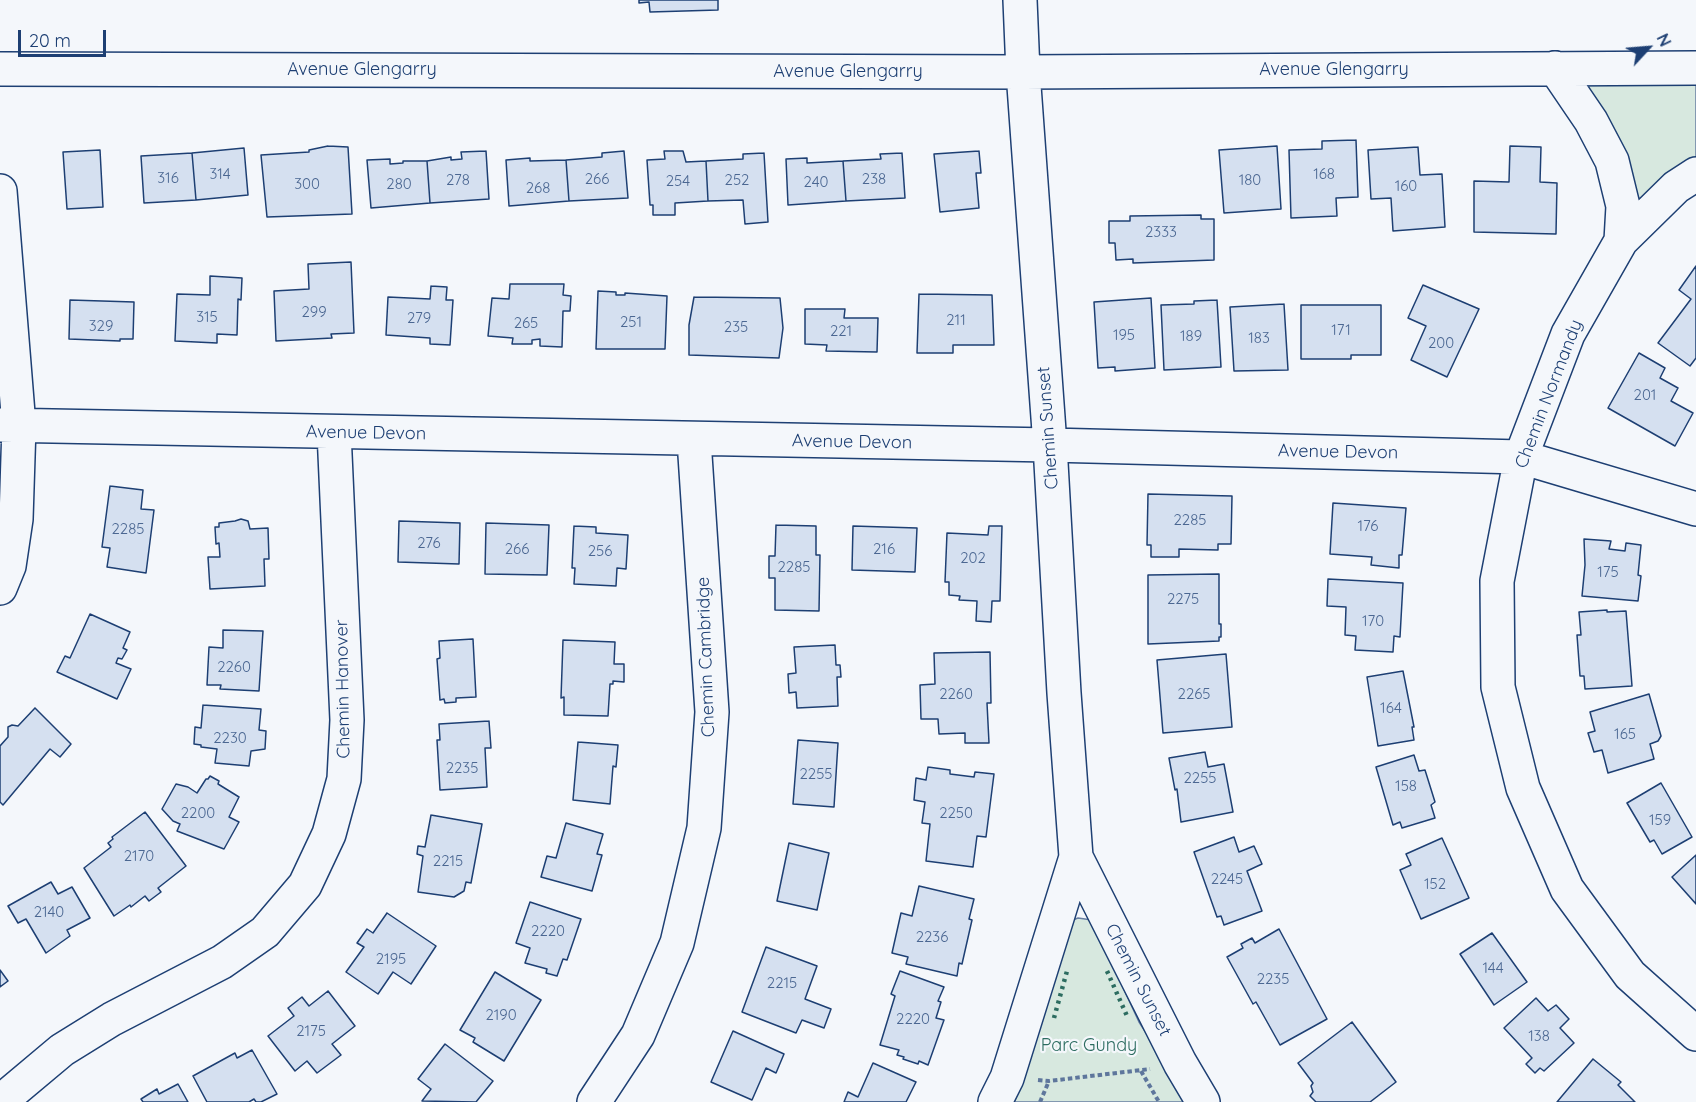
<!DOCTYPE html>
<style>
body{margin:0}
#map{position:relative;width:1696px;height:1102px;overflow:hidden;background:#f4f7fb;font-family:Quicksand,sans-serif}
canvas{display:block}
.north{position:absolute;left:1618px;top:18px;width:60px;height:60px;-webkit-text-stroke:4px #f4f7fb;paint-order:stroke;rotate:64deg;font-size:16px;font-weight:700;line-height:24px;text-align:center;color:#1d3f73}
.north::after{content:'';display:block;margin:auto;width:21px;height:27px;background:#1d3f73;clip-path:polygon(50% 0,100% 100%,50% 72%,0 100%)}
.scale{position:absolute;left:18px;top:30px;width:88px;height:27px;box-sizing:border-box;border:3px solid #1d3f73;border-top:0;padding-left:8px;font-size:18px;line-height:21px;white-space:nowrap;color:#1d3f73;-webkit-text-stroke:4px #f4f7fb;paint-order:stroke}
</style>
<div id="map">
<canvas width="1696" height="1102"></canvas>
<div class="north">N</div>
<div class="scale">20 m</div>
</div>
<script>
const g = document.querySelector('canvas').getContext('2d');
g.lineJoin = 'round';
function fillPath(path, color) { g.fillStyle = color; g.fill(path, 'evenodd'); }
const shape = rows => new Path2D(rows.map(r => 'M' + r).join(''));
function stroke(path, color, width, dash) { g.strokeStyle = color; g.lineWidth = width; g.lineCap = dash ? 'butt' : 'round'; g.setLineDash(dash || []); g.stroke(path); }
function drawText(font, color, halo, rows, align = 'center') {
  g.font = font + ' Quicksand,sans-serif'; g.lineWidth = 4.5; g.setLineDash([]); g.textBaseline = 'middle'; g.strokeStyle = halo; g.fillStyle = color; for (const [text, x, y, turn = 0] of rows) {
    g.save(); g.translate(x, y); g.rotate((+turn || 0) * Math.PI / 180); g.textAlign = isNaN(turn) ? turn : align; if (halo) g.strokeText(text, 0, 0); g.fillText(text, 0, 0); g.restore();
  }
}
const green = shape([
 [1555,68,1696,68,1696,174,1621,241,1623,206,1555,68],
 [1078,918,1092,920,1139,1022,1191,1102,1014,1102,1023,1080,1070,921,1078,918]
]);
fillPath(green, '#d7e8df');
stroke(green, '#687fa3', 1.5);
const building = shape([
 [639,0,718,0,718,10,650,12,649,2,639,3,639,0],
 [1356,140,1358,197,1336,198,1337,216,1291,218,1289,150,1322,149,1322,141,1356,140],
 [328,146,348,147,352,214,267,217,261,155,309,152,309,150,328,146],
 [1277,146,1281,209,1224,213,1219,150,1277,146],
 [1510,146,1541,147,1540,182,1557,183,1556,234,1474,232,1474,181,1509,182,1510,146],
 [1418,147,1420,175,1442,174,1445,227,1393,231,1391,198,1371,199,1368,150,1418,147],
 [244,148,248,195,196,200,192,153,244,148],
 [100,150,103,207,67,209,63,152,100,150],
 [486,151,489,199,430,203,427,161,451,157,451,160,462,159,461,152,486,151],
 [624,151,628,198,569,201,566,160,602,157,602,153,624,151],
 [664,151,683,151,686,162,706,161,708,201,675,203,675,215,653,215,653,205,650,205,647,160,665,159,664,151],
 [979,151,981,173,976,173,979,208,940,212,934,154,979,151],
 [192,153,196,200,144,203,141,156,192,153],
 [764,153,768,222,745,224,743,200,708,201,706,161,743,159,743,154,764,153],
 [902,153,905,198,846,201,843,161,881,159,880,154,902,153],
 [530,158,530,161,566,160,569,201,509,206,506,160,530,158],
 [807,158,807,163,843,161,846,201,788,205,786,159,807,158],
 [390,159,390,164,403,163,403,161,427,161,430,203,371,208,367,160,390,159],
 [1201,215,1201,219,1214,219,1214,260,1133,263,1133,259,1116,260,1115,243,1109,243,1109,221,1130,221,1130,216,1201,215],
 [351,262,354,333,331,334,332,338,276,341,274,291,309,289,308,264,351,262],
 [1696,266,1696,358,1690,366,1658,343,1691,299,1679,290,1696,266],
 [210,276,242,278,241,300,238,299,237,335,217,334,217,343,175,341,177,294,210,295,210,276],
 [510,284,564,284,563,295,571,296,570,311,563,311,562,347,540,346,540,339,532,340,532,344,512,344,513,338,488,336,492,298,509,299,510,284],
 [1423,285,1479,309,1447,377,1411,360,1426,326,1408,318,1423,285],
 [431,286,447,287,446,300,453,300,450,345,430,344,430,338,386,335,388,297,430,299,431,286],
 [598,291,616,292,616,295,625,295,625,293,667,296,665,349,596,349,598,291],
 [919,294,992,295,994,345,953,345,953,353,917,353,919,294],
 [694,297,780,298,783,328,779,358,689,355,689,325,694,297],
 [1151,298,1155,368,1115,371,1115,367,1098,368,1094,302,1151,298],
 [70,300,134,302,133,339,120,339,120,341,69,339,70,300],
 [1217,300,1221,367,1164,370,1161,305,1194,304,1194,301,1217,300],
 [1284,304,1288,370,1234,371,1230,307,1284,304],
 [1301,305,1381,305,1381,355,1351,355,1351,359,1301,359,1301,305],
 [805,309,845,309,844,318,878,318,877,352,826,351,827,345,805,344,805,309],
 [1639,353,1665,368,1660,378,1678,388,1671,401,1693,413,1675,446,1608,408,1639,353],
 [110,486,143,490,141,509,154,510,146,573,107,567,110,548,102,547,110,486],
 [1148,494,1232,496,1231,544,1218,544,1218,550,1179,549,1179,557,1151,557,1151,545,1147,545,1148,494],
 [1333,503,1406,508,1402,555,1399,555,1399,568,1371,565,1372,557,1330,554,1333,503],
 [241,519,248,521,250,529,268,528,269,559,264,559,265,586,210,589,208,557,220,557,219,543,216,544,215,527,219,527,219,523,235,521,241,519],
 [399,521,460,523,459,564,398,562,399,521],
 [486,523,549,525,547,575,485,574,486,523],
 [776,525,816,526,816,555,820,555,819,611,775,610,775,578,769,578,769,556,775,556,776,525],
 [574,526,596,527,596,533,628,535,626,569,617,568,616,586,574,584,575,568,572,568,574,526],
 [853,526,917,528,915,572,852,570,853,526],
 [989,526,1002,526,1000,601,992,601,991,622,976,621,977,601,959,600,960,596,949,595,949,582,945,582,947,533,988,535,989,526],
 [1584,539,1611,541,1609,549,1625,551,1626,543,1641,545,1638,575,1641,576,1638,601,1582,596,1585,565,1584,539],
 [1219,574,1219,624,1221,624,1221,637,1219,637,1219,641,1148,644,1148,575,1219,574],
 [1328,579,1403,583,1400,637,1394,636,1393,652,1355,650,1356,636,1345,635,1346,607,1327,606,1328,579],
 [1607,610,1607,612,1626,611,1632,686,1585,689,1584,676,1580,676,1577,635,1581,635,1579,612,1607,610],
 [90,614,130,632,123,648,127,650,122,659,118,658,116,663,131,669,117,699,57,672,65,656,70,658,90,614],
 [223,630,263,631,259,691,220,689,221,685,207,685,209,647,223,648,223,630],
 [473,639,476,697,456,698,456,702,445,703,444,699,440,700,437,659,440,658,439,641,473,639],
 [563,640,615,642,614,664,624,664,624,682,613,681,613,684,610,684,608,716,564,715,564,697,561,698,563,640],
 [835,645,836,665,840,665,841,677,837,677,838,706,797,708,796,692,789,693,788,674,796,673,794,647,835,645],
 [990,652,991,703,987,703,989,743,965,743,965,733,939,734,938,719,921,719,920,685,935,684,934,653,990,652],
 [1226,654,1232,727,1163,733,1157,660,1226,654],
 [1403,671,1414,727,1412,727,1414,740,1378,746,1367,677,1403,671],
 [1649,694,1661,736,1658,741,1650,744,1654,759,1608,773,1602,750,1594,752,1588,733,1595,731,1590,712,1649,694],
 [203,705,261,709,259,730,266,731,265,749,251,751,249,766,215,763,217,749,201,747,201,745,194,744,195,727,201,728,203,705],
 [35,708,71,744,60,757,50,749,3,805,0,802,0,746,8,737,8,727,12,725,18,726,35,708],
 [489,721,491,748,485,748,487,787,440,790,437,740,440,740,439,724,489,721],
 [798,740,838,743,834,807,793,804,798,740],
 [578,742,618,745,616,767,613,766,610,804,573,800,578,742],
 [1205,752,1208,767,1224,764,1233,812,1181,822,1177,789,1175,790,1169,758,1205,752],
 [1414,755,1419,771,1425,770,1435,802,1431,805,1435,818,1402,828,1400,822,1393,825,1376,767,1414,755],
 [928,767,950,770,950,774,974,777,975,772,994,774,986,837,977,836,973,867,926,861,930,824,922,823,925,802,914,800,916,778,926,780,928,767],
 [210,776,219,781,218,784,239,797,229,817,239,822,224,849,177,831,180,824,173,821,162,809,176,784,188,787,197,793,206,779,208,779,210,776],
 [1661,783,1692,837,1662,854,1654,840,1650,842,1627,803,1661,783],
 [145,812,186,866,158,888,161,892,149,901,145,896,131,907,130,905,114,916,84,868,111,847,108,843,113,839,112,837,145,812],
 [431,815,482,824,471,883,466,882,464,891,454,897,418,892,423,856,417,854,418,846,425,847,431,815],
 [566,823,603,834,597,854,602,855,592,891,541,877,547,856,556,858,566,823],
 [1234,837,1239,852,1254,846,1262,864,1247,871,1262,911,1224,925,1221,916,1217,917,1194,852,1234,837],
 [1442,838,1469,898,1421,919,1400,870,1411,865,1406,854,1442,838],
 [789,843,829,853,817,910,777,901,789,843],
 [1696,855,1696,904,1672,877,1696,855],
 [51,882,58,894,72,887,90,918,67,930,70,936,46,953,26,919,18,923,8,906,51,882],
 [919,886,974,899,969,919,972,920,962,964,959,963,957,976,906,964,908,957,892,953,901,913,912,916,919,886],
 [530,902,581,919,567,960,563,959,557,976,546,973,547,969,525,963,530,948,516,943,530,902],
 [387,913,436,946,411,984,393,972,378,994,346,972,364,947,357,943,367,929,373,933,387,913],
 [1279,929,1327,1019,1280,1045,1256,1002,1253,1004,1227,957,1243,948,1241,944,1252,938,1255,943,1279,929],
 [1492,933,1527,982,1494,1005,1460,954,1492,933],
 [766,947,817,966,805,999,831,1009,824,1028,802,1020,796,1033,742,1012,766,947],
 [0,970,8,981,0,987,0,970],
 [900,971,944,987,938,1001,941,1002,936,1018,944,1020,928,1065,919,1061,918,1064,903,1059,904,1057,897,1055,899,1050,880,1045,895,996,891,994,900,971],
 [495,972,541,1000,504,1061,473,1042,475,1038,460,1030,495,972],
 [328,991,355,1026,332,1044,341,1055,317,1073,307,1061,295,1071,268,1036,294,1016,288,1008,302,997,309,1006,328,991],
 [1536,998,1548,1011,1556,1005,1569,1019,1560,1028,1574,1043,1544,1071,1540,1068,1535,1073,1526,1064,1532,1058,1504,1028,1536,998],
 [1352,1022,1396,1082,1370,1102,1316,1102,1310,1096,1313,1092,1311,1086,1313,1083,1298,1063,1352,1022],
 [733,1031,784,1054,776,1073,766,1068,752,1100,711,1082,733,1031],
 [445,1044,493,1081,476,1102,422,1101,431,1089,418,1079,445,1044],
 [252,1050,277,1094,261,1102,256,1102,254,1099,249,1102,207,1102,193,1076,235,1053,237,1058,252,1050],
 [1593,1059,1621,1082,1618,1085,1635,1102,1557,1102,1593,1059],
 [873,1063,916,1082,906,1102,844,1102,848,1092,858,1097,873,1063],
 [178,1084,188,1102,143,1102,141,1099,157,1089,159,1094,178,1084]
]);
fillPath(building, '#d5e0f0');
stroke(building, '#1d3f73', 1.5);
const minor = shape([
 [1555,68,1591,121,1612,161,1623,206,1621,241],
 [0,69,1023,72,1696,68],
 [1696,174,1676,187,1621,241,1568,334,1521,457,1497,581,1498,687,1523,788,1567,889,1630,975,1696,1034],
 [0,191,19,426,16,519,9,566,0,588],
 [0,425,1050,445,1521,457,1696,509],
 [1076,857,1180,1063,1203,1102],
 [0,1102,62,1050,112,1019,222,962,265,932,305,885,329,834,344,779,347,720,334,432],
 [594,1102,638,1035,677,943,704,828,712,712,694,440],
 [995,1102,1007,1078,1076,857,1064,693,1050,445,1023,72,1020,0]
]);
stroke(minor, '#1d3f73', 36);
stroke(shape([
 [1141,1071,1159,1102],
 [1038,1080,1049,1081,1150,1069],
 [1040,1102,1049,1081]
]), '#5e769c', 4, [4.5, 3]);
stroke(minor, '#f4f7fb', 33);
stroke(shape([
 [1107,971,1127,1016],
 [1054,1018,1067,971]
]), '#2c6c60', 4.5, [3, 4.5]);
drawText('15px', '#4b6792', null, [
 ["314",220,174],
 ["168",1324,174],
 ["316",168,178],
 ["266",597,179],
 ["238",874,179],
 ["278",458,180],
 ["252",737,180],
 ["180",1250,180],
 ["254",678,181],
 ["240",816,182],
 ["300",307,184],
 ["280",399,184],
 ["160",1406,186],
 ["268",538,188],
 ["2333",1161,232],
 ["299",314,312],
 ["315",207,317],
 ["279",419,318],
 ["211",956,320],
 ["251",631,322],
 ["265",526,323],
 ["329",101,326],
 ["235",736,327],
 ["171",1341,330],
 ["221",841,331],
 ["195",1124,335],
 ["189",1191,336],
 ["183",1259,338],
 ["200",1441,343],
 ["201",1645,395],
 ["2285",1190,520],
 ["176",1368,526],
 ["2285",128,529],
 ["276",429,543],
 ["266",517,549],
 ["216",884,549],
 ["256",600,551],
 ["202",973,558],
 ["2285",794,567],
 ["175",1608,572],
 ["2275",1183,599],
 ["170",1373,621],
 ["2260",234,667],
 ["2260",956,694],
 ["2265",1194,694],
 ["164",1391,708],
 ["165",1625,734],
 ["2230",230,738],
 ["2235",462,768],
 ["2255",816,774],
 ["2255",1200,778],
 ["158",1406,786],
 ["2200",198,813],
 ["2250",956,813],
 ["159",1660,820],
 ["2170",139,856],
 ["2215",448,861],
 ["2245",1227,879],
 ["152",1435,884],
 ["2140",49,912],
 ["2220",548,931],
 ["2236",932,937],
 ["2195",391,959],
 ["144",1493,968],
 ["2235",1273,979],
 ["2215",782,983],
 ["2190",501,1015],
 ["2220",913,1019],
 ["2175",311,1031],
 ["138",1539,1036]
]);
drawText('18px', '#1d3f73', '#f4f7fb', [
 ["Avenue Glengarry",362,70],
 ["Avenue Glengarry",1334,70],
 ["Avenue Glengarry",848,72],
 ["Chemin Normandy",1549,394,-69],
 ["Chemin Sunset",1048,428,-94],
 ["Avenue Devon",366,433,1],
 ["Avenue Devon",852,442,1],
 ["Avenue Devon",1338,452,1],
 ["Chemin Cambridge",706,657,-92],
 ["Chemin Hanover",343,689,-91],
 ["Chemin Sunset",1138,980,63]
]);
drawText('18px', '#2c6c60', '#f4f7fb', [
 ["Parc Gundy",1089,1046]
]);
</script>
